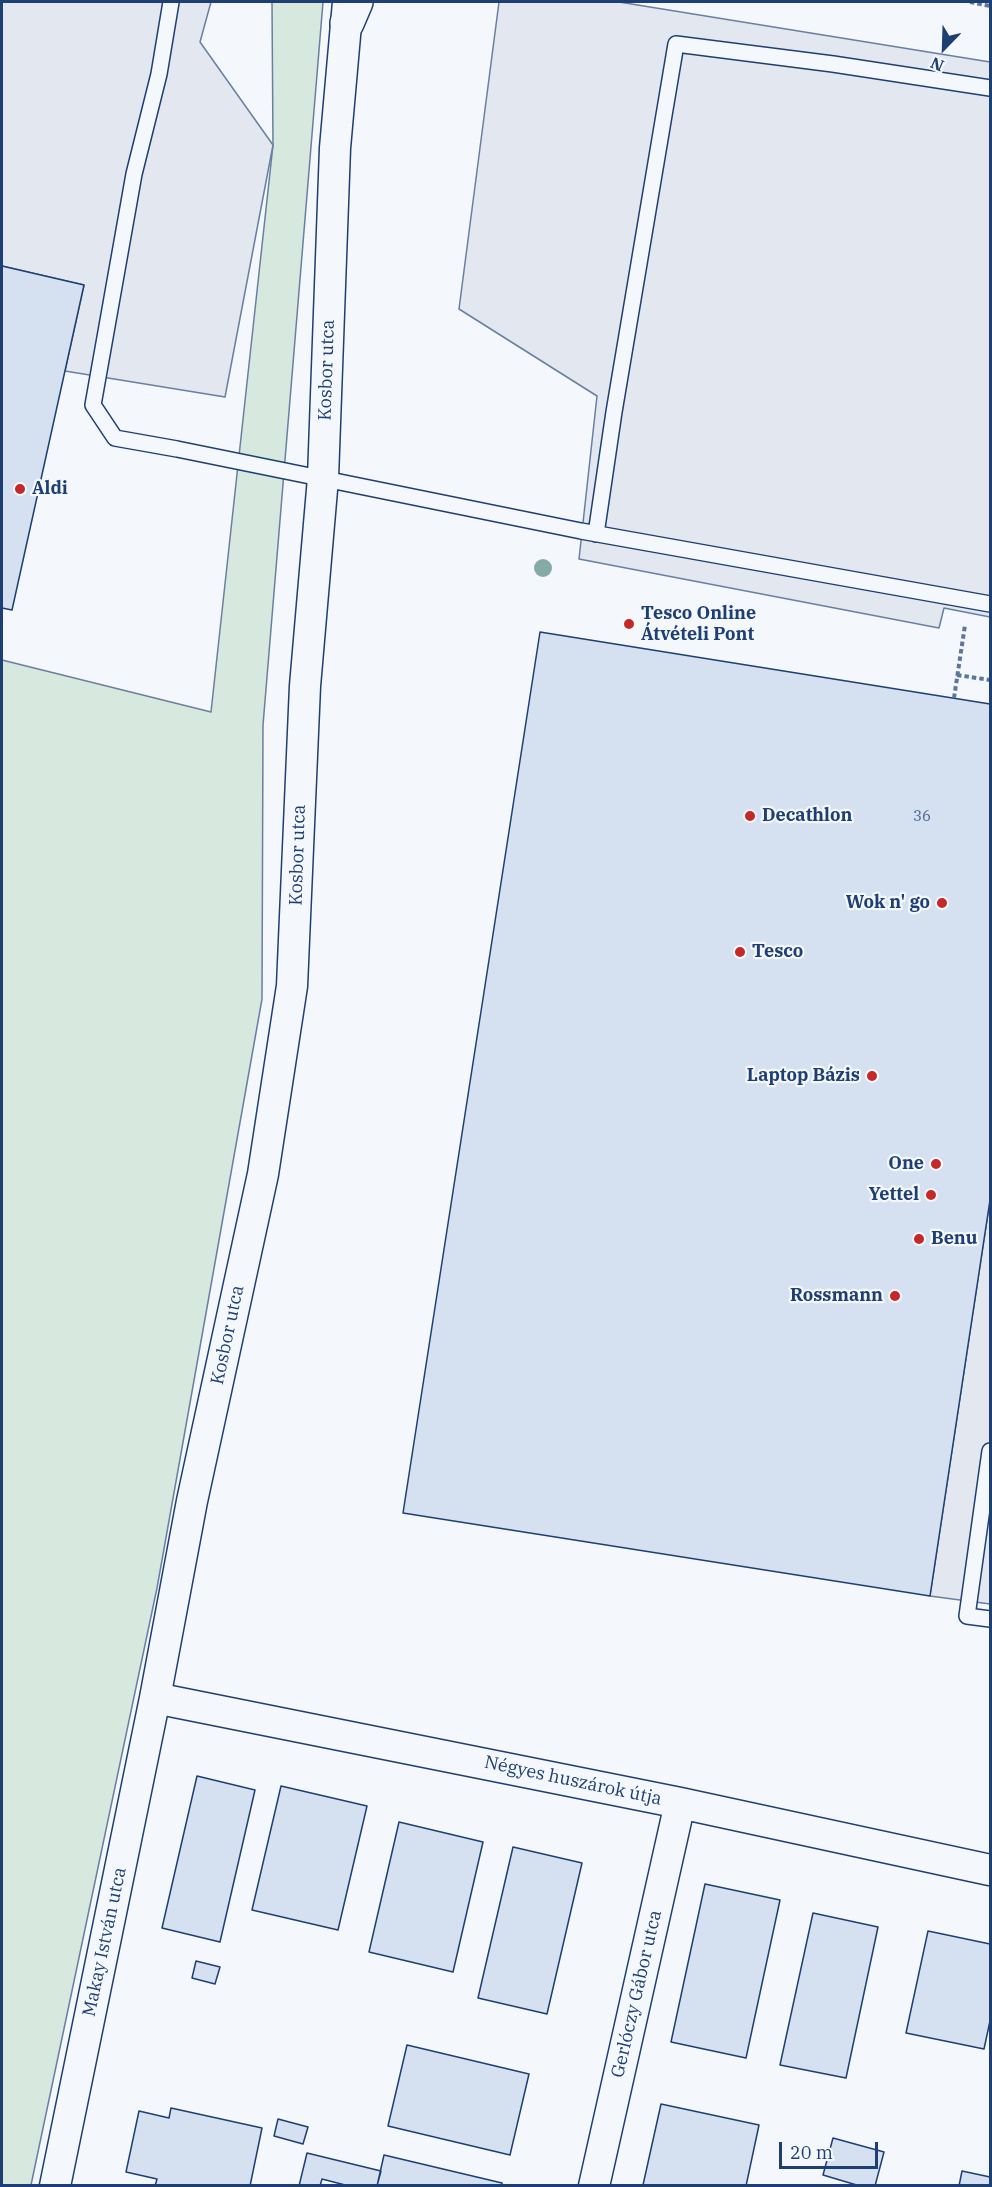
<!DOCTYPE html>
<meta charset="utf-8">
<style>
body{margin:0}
#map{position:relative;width:992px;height:2187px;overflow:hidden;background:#f4f7fb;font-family:"IBM Plex Serif",serif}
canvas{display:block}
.frame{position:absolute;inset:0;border:3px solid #1d3f73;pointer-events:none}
.north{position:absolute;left:914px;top:18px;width:60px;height:60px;-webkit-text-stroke:4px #f4f7fb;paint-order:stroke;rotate:203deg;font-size:16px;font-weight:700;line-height:24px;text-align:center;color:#1d3f73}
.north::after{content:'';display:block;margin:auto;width:21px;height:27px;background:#1d3f73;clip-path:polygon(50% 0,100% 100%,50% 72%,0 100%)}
.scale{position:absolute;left:779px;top:2142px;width:99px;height:27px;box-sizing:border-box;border:3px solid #1d3f73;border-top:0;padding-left:8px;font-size:18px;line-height:21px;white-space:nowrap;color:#1d3f73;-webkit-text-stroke:4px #f4f7fb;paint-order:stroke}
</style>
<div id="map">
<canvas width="992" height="2187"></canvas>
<div class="frame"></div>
<div class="north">N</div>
<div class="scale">20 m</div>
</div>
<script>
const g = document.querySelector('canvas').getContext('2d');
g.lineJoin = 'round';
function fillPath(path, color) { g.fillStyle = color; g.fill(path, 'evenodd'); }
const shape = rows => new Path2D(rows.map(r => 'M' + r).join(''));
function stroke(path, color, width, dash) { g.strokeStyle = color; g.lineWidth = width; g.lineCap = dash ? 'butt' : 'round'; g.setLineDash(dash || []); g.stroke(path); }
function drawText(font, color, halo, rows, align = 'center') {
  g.font = font + ' "IBM Plex Serif",serif'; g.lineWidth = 4.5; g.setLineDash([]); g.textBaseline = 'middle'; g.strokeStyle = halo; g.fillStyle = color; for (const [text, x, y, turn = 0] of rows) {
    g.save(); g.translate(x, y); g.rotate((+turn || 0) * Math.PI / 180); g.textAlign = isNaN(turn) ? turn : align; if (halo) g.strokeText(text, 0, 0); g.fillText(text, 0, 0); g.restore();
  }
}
const green = shape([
 [272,2,323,2,263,725,262,999,157,1588,31,2185,2,2186,2,660,211,712,273,145,272,2]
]);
fillPath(green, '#d7e8df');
stroke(green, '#687fa3', 1.5);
const parking = shape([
 [2,2,211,2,200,42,273,145,225,397,65,371,84,285,2,266,2,2],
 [499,2,619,2,990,62,990,617,944,608,939,628,579,559,597,396,459,309,499,2],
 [990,1200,990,1604,930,1596,990,1200]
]);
fillPath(parking, '#e3e8f0');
stroke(parking, '#687fa3', 1.5);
const building = shape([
 [2,266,84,285,12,610,2,608,2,266],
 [540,632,990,704,990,1200,930,1596,403,1513,540,632],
 [197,1776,255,1790,220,1942,162,1928,197,1776],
 [281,1786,367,1806,338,1930,252,1910,281,1786],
 [399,1822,483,1842,453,1972,369,1952,399,1822],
 [513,1847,582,1863,547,2014,478,1998,513,1847],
 [705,1884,780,1900,746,2058,671,2042,705,1884],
 [813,1913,878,1927,846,2078,780,2065,813,1913],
 [928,1931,990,1944,990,2021,984,2049,906,2033,928,1931],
 [196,1961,220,1967,215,1984,192,1978,196,1961],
 [407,2045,529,2074,510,2155,388,2126,407,2045],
 [661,2104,759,2125,746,2186,643,2185,661,2104],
 [171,2108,262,2128,250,2186,155,2186,157,2179,126,2172,139,2111,169,2118,171,2108],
 [278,2119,308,2127,303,2144,274,2136,278,2119],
 [833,2138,884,2152,875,2186,860,2186,823,2175,833,2138],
 [307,2153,381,2171,377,2186,349,2186,322,2179,320,2186,299,2186,307,2153],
 [384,2155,502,2183,502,2186,377,2186,384,2155],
 [962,2171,990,2177,990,2186,959,2186,962,2171]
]);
fillPath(building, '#d5e0f0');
stroke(building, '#1d3f73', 1.5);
const lane = shape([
 [171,2,159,74,134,174,93,405,115,438,177,449,581,531,990,604],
 [596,534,614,412,676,44,833,64,990,88],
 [990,1451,967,1616,990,1619]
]);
const street = shape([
 [155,1698,680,1803,990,1870],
 [55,2186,155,1698,192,1501,263,1174,292,986,305,686,323,478,335,148,348,2],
 [594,2186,680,1803]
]);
const primary = shape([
 [347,23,356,2]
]);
stroke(lane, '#1d3f73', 18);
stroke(street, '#1d3f73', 33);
stroke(primary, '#1d3f73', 36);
stroke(shape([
 [970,2,990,6],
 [957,675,990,680],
 [954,698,965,625]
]), '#5e769c', 4, [4.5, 3]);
stroke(lane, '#f4f7fb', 15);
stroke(street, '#f4f7fb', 30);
stroke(primary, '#f4f7fb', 33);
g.fillStyle = '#86aba6';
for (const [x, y] of [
 [543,568]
]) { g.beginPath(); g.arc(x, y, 9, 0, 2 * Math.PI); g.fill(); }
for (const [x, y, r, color] of [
 [20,489,6,"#c62828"],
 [629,624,6,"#c62828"],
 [750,816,6,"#c62828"],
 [942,903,6,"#c62828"],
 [740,952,6,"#c62828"],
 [872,1076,6,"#c62828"],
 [936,1164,6,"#c62828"],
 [931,1195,6,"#c62828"],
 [919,1239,6,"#c62828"],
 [895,1296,6,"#c62828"]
]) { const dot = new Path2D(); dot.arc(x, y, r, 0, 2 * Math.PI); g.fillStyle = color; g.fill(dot); stroke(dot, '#f4f7fb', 2); }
drawText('15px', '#4b6792', null, [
 ["36",922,817]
]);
drawText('18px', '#1d3f73', '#f4f7fb', [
 ["Kosbor utca",327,370,-88],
 ["Kosbor utca",298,855,-88],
 ["Kosbor utca",228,1335,-78],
 ["Négyes huszárok útja",573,1781,12],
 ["Makay István utca",105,1942,-78],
 ["Gerlóczy Gábor utca",637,1994,-77]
]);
drawText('bold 18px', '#1d3f73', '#f4f7fb', [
 ["Aldi",32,489],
 ["Tesco Online",641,614],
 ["Átvételi Pont",641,635],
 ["Decathlon",762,816],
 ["Wok n' go",930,903,"right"],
 ["Tesco",752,952],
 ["Laptop Bázis",860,1076,"right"],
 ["One",924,1164,"right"],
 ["Yettel",919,1195,"right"],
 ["Benu",931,1239],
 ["Rossmann",883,1296,"right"]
], 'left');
</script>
